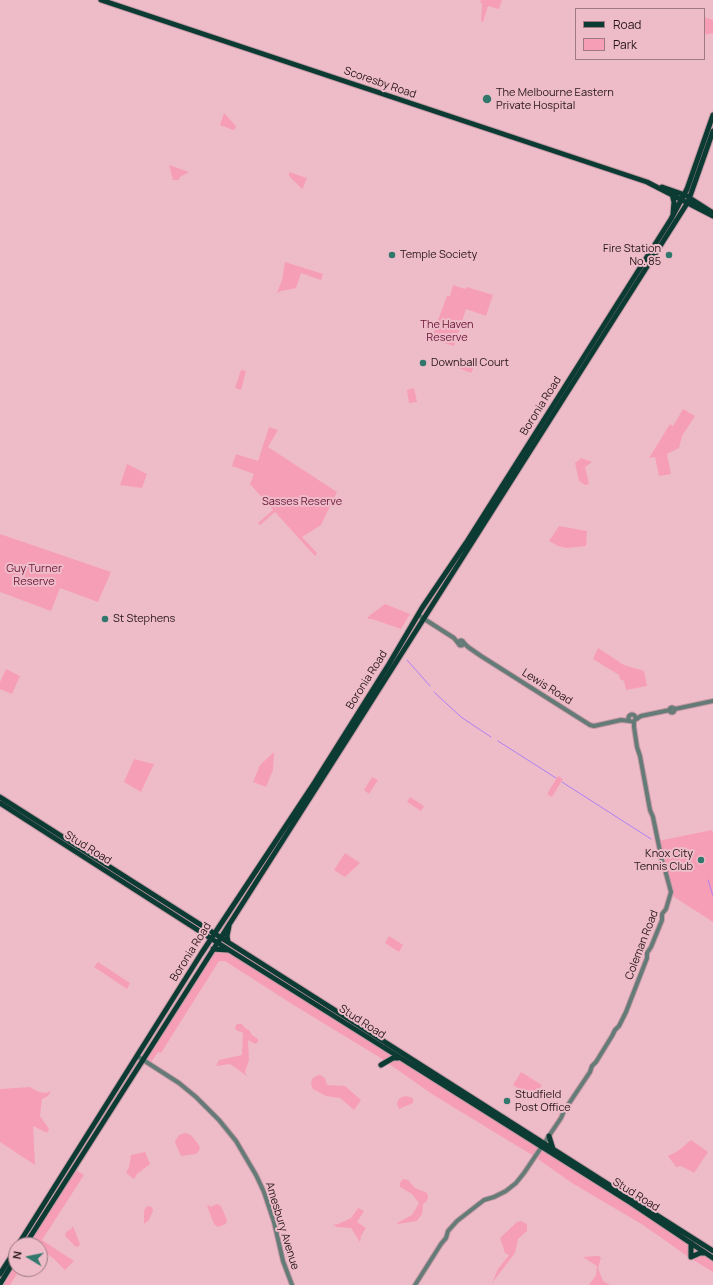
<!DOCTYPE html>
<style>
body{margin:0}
#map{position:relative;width:713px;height:1285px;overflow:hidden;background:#eebcc9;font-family:Manrope,sans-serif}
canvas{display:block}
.legend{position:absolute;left:575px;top:8px;width:130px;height:52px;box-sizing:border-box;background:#eebcc9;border:1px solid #9e7a83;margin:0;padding:5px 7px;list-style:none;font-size:12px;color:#27161b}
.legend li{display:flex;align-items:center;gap:8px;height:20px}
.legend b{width:20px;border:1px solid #9e7a83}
.north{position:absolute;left:8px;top:1237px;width:40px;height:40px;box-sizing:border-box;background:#eebcc9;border:1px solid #9e7a83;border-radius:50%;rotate:280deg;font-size:11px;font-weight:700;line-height:16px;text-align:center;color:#27161b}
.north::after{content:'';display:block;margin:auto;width:14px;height:18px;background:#32776c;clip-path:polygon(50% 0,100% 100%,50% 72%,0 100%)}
</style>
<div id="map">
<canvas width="713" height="1285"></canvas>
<ul class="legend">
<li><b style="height:5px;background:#0c3b34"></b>Road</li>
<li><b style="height:11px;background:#f79eb7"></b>Park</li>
</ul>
<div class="north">N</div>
</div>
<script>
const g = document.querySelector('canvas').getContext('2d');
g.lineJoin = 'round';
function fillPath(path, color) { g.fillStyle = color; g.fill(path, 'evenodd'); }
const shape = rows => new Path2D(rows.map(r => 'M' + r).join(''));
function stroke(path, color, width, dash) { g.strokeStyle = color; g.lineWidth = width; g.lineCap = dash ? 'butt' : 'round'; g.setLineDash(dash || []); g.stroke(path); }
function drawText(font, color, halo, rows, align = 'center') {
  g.font = font + ' Manrope,sans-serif'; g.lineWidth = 4; g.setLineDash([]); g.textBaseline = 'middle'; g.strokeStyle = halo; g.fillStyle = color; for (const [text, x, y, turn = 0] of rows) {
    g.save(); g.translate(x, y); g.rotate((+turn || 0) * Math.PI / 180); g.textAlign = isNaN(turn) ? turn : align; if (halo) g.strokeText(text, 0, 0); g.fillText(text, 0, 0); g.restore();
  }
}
fillPath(shape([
 [481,0,502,0,499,9,488,6,483,22,481,21,482,6,482,3,480,3],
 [704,17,713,20,713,34,709,33,708,35,704,33],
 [224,113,236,126,235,129,233,130,220,125],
 [169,165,189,172,180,177,179,180,173,180],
 [289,172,307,178,303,188,302,189,289,176],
 [285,262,323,274,321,280,301,273,296,288,281,291,277,293,282,280],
 [453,285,465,289,467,287,493,295,486,316,466,309,454,346,431,339,447,296,450,296],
 [459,359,474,366,471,373,456,367],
 [241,370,246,371,241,390,235,388],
 [414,388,417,402,409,403,407,390],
 [683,409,695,416,682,436,679,448,667,454,671,474,659,476,655,457,649,458,670,424,673,426],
 [269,427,278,430,268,447,337,492,321,525,302,537,317,553,315,556,275,512,260,525,258,523,273,510,250,484,254,474,232,466,236,454,258,461],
 [581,458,592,462,585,467,589,484,585,485,579,481,575,463],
 [127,464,147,474,142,488,120,485],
 [559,526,587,531,586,546,567,548,558,546,549,541],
 [0,534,111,572,98,602,60,588,51,611,0,592],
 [385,604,410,614,401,629,372,619,367,619,369,616],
 [598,648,624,665,644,671,647,686,626,690,624,681,620,679,619,675,593,659],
 [6,669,20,676,12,694,0,689,0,682],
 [274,752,273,770,266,787,253,782,260,765],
 [134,759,154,764,141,792,124,782],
 [558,776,563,779,552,797,547,794],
 [372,777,378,780,369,794,364,790],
 [410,797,424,806,421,811,407,802],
 [712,830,713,833,713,922,671,895,658,841],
 [345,853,360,863,345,877,334,870],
 [389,936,403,945,399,952,385,943],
 [213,949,229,950,691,1243,691,1257,700,1253,713,1258,713,1272,687,1256,643,1225,572,1183,532,1155,435,1096,379,1057,292,1004,225,961,219,961,161,1053,158,1052,150,1064,142,1059],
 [98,962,130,983,127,989,94,967],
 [237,1024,242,1024,245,1028,249,1030,252,1035,258,1039,258,1042,255,1044,248,1040,249,1060,245,1072,247,1076,230,1064,216,1066,219,1060,242,1055,243,1033,236,1030,235,1027],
 [521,1072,542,1085,534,1098,513,1085],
 [320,1075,325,1078,327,1085,345,1086,361,1100,354,1110,340,1098,326,1096,313,1089,311,1084,312,1079,316,1076],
 [30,1087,39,1092,46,1093,51,1091,48,1096,42,1099,40,1116,49,1129,47,1133,33,1126,35,1165,0,1142,0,1089],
 [406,1096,413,1098,413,1103,399,1109,397,1104,398,1100,402,1097],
 [185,1133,191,1135,199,1145,200,1149,196,1154,181,1156,176,1145,175,1141,179,1135],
 [691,1140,708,1152,694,1173,681,1166,676,1167,668,1156,678,1151],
 [145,1152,150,1164,137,1174,134,1179,126,1173,129,1167,131,1155],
 [73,1168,84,1175,42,1240,74,1261,65,1270,54,1259,40,1249,40,1245,37,1245,33,1236],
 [403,1179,408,1180,415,1188,427,1193,428,1198,426,1202,423,1204,422,1214,417,1221,398,1224,397,1223,412,1215,419,1203,412,1194,400,1187,400,1183],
 [217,1204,221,1206,227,1220,226,1224,218,1227,214,1224,207,1206,209,1205,210,1207],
 [147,1206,152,1207,153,1211,149,1220,144,1224,144,1211],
 [358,1208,364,1211,357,1222,366,1228,361,1236,360,1242,351,1228,337,1227,333,1225,338,1224,351,1218],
 [521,1221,527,1224,527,1231,518,1239,515,1253,492,1283,498,1269,509,1255,505,1253,500,1238,517,1222],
 [73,1226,80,1244,78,1247,76,1247,65,1236,66,1232,71,1229],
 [595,1256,599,1256,601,1258,598,1268,603,1281,610,1285,589,1285,596,1275,597,1266,583,1257],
 [16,1258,16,1269,20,1269,10,1285,0,1285]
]), '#f79eb7');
stroke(shape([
 [407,660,430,686],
 [434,692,461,717,491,737],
 [498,741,556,778],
 [562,782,651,839],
 [708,880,713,896]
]), '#af7ff3', 1);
const minor = shape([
 [418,615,454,638,458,643],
 '458.5 643a2.5 2.5 0 1 1 5 0a2.5 2.5 0 1 1-5 0Z',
 [463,642,468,647,481,656,590,725,594,726,621,720,630,721],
 '669.5 710a2.5 2.5 0 1 1 5 0a2.5 2.5 0 1 1-5 0Z',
 [675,709,713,701],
 '628.5 718a3.5 3.5 0 1 1 7 0a3.5 3.5 0 1 1-7 0Z',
 [635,720,641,716,670,710],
 [137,1056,179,1083,196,1097,219,1120,236,1141,256,1175,264,1192,274,1222,283,1261,292,1285],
 [415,1285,441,1244,446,1238,448,1231,457,1221,484,1200,494,1197,506,1191,516,1183,524,1173,561,1118,564,1111,590,1072,592,1066,596,1062,612,1036,615,1030,619,1026,626,1012,647,958,647,953,651,947,662,920,662,914,666,909,671,892,664,866,662,861,653,817,650,810,640,756,637,747,634,727,634,721]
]);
const major = shape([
 [101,0,647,182,713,216],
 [662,187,685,195,713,213],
 [672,194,674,202,673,214],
 [0,797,713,1251],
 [0,803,229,950,631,1203,713,1258],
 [228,942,227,936,229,926],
 [213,949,228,950],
 [381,1065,393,1058,398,1058],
 [549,1136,553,1149],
 [691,1243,691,1257,700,1253,705,1253],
 [18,1245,201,954,311,788,389,664,422,608,466,543,671,219,687,189,713,115],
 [25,1245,355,727,688,202,713,131],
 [0,1274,16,1249],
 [0,1284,16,1258]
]);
stroke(minor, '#c69ba6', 6);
stroke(major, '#c69ba6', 7);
stroke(minor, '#657b77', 4);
stroke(major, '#0c3b34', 5);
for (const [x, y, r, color] of [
 [487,99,5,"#32776c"],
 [392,255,4,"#32776c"],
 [669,255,4,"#32776c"],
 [423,363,4,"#32776c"],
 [105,619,4,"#32776c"],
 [701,860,4,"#32776c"],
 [507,1101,4,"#32776c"]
]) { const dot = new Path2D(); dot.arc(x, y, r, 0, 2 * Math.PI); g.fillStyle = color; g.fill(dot); stroke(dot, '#eebcc9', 1.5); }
drawText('11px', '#27161b', '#eebcc9', [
 ["Scoresby Road",380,83,19],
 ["Boronia Road",541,406,-58],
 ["Boronia Road",367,680,-58],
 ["Lewis Road",547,687,32],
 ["Stud Road",88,848,32],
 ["Coleman Road",642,945,-69],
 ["Boronia Road",191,952,-58],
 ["Stud Road",362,1022,33],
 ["Stud Road",636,1195,32],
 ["Amesbury Avenue",282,1226,73]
]);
drawText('11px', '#27161b', '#eebcc9', [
 ["The Melbourne Eastern",496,93],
 ["Private Hospital",496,106],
 ["Fire Station",661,249,"right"],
 ["No. 85",661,262,"right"],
 ["Temple Society",400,255],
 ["Downball Court",431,363],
 ["St Stephens",113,619],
 ["Knox City",693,854,"right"],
 ["Tennis Club",693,867,"right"],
 ["Studfield",515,1095],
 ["Post Office",515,1108]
], 'left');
drawText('11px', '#6a1638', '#eebcc9', [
 ["The Haven",447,325],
 ["Reserve",447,338],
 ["Sasses Reserve",302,502],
 ["Guy Turner",34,569],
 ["Reserve",34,582]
]);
</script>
